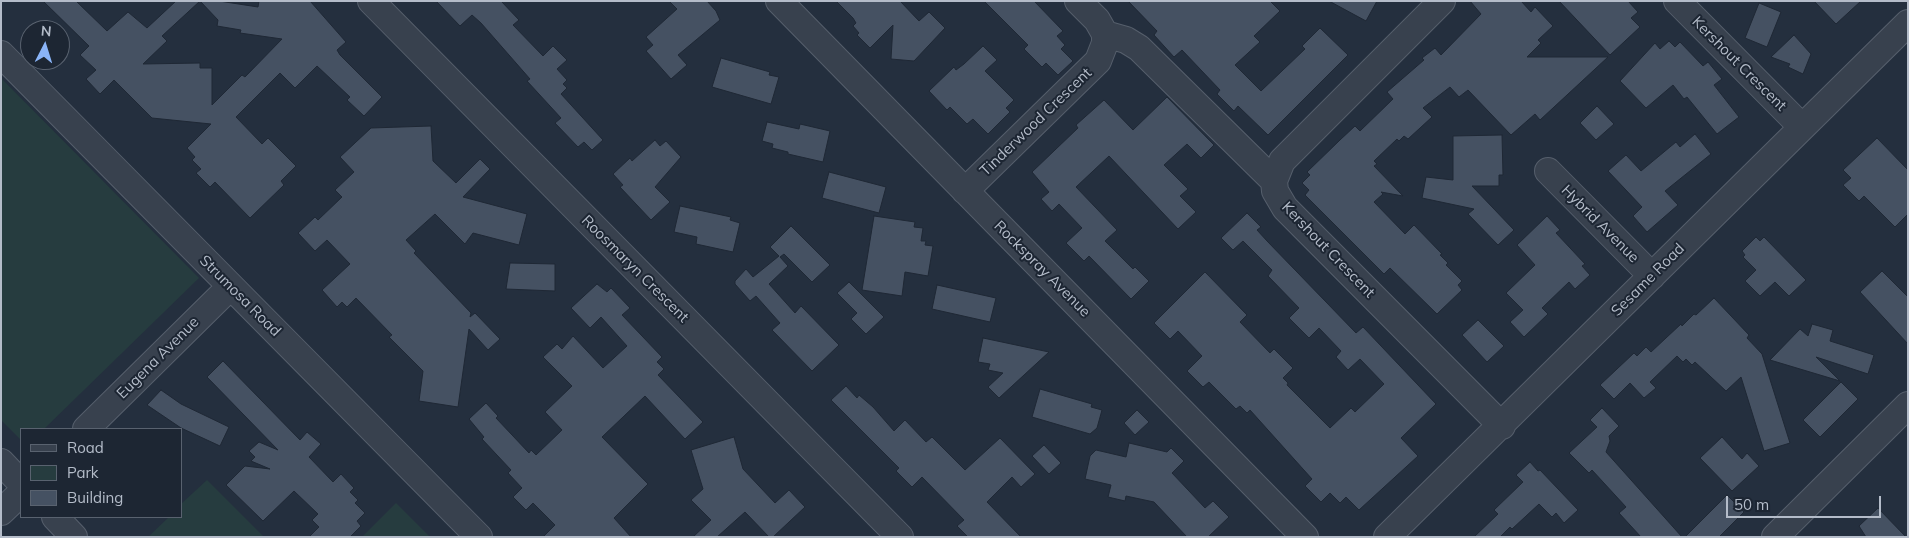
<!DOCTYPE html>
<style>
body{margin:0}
#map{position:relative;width:1909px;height:538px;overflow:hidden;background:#242f3e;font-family:Mulish,sans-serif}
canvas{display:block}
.frame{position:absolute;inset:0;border:2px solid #b4bcc9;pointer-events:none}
.legend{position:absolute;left:20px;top:428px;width:162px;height:90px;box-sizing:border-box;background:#1d2633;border:1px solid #59626f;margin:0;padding:6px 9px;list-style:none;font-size:15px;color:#b4bcc9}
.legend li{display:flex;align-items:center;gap:10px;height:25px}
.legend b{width:25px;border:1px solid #59626f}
.north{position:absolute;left:20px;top:20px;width:50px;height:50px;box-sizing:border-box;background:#1d2633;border:1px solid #59626f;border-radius:50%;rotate:5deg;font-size:14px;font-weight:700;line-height:20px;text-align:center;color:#b4bcc9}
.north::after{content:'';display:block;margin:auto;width:18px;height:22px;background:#8ab4f8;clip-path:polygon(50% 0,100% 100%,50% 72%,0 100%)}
.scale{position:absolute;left:1726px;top:496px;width:155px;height:22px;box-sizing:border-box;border:2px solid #b4bcc9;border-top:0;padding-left:6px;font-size:15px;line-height:18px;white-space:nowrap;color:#b4bcc9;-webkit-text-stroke:4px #1d2633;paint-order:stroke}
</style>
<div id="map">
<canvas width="1909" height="538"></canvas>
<div class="frame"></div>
<ul class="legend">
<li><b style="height:6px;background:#38414e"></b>Road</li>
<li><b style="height:14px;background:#263c3f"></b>Park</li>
<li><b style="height:14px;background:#455162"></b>Building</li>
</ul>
<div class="north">N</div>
<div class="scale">50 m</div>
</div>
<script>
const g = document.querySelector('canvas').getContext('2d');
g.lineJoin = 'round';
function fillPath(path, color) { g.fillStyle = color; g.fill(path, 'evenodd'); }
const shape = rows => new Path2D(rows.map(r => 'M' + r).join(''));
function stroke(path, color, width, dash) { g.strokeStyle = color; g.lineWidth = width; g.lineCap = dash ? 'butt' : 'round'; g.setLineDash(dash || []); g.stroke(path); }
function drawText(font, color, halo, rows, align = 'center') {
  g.font = font + ' Mulish,sans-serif'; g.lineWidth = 4; g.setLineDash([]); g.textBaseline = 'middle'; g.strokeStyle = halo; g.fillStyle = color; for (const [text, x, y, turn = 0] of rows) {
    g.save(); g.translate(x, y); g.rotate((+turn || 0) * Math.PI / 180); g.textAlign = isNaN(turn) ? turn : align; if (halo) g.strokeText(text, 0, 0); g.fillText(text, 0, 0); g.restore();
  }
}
fillPath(shape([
 [1,78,199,278,44,429,21,429,21,440,1,420],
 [207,480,264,537,148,537,169,517,181,517,181,504],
 [396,503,430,537,362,537]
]), '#263c3f');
const building = shape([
 [43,1,76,1,107,31,128,12,147,28,176,1,200,1,162,36,167,41,143,64,200,63,200,68,212,68,212,105,242,75,245,77,282,39,240,33,241,30,217,26,218,20,200,1,219,1,258,7,259,1,310,1,346,42,337,50,340,55,382,97,364,116,347,100,350,97,317,66,295,88,280,73,236,117,262,144,268,138,296,166,281,181,284,185,250,218,215,182,210,187,196,173,201,169,192,160,195,157,187,148,211,124,152,118,114,80,100,94,86,79,96,70,80,55,89,46,43,1],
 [436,1,501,1,519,20,513,25,543,56,553,46,567,60,557,69,567,80,563,84,567,88,561,94,603,140,592,150,584,142,578,147,555,123,561,118,527,81,530,79,481,23,472,15,460,26,436,1],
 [669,1,707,1,716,11,720,20,678,55,687,65,671,79,646,51,653,45,646,37,677,9,669,1],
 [836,1,900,1,919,21,929,12,945,28,914,61,891,59,893,25,870,48,857,35,859,33,853,26,856,23,853,18,836,1],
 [984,1,1034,1,1063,31,1057,36,1065,45,1061,49,1073,61,1058,75,1046,63,1042,67,1024,49,1028,45,984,1],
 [1128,1,1270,1,1280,11,1254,36,1260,42,1235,65,1261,91,1305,49,1302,46,1320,28,1348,55,1268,135,1238,106,1234,111,1217,94,1220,90,1182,50,1174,57,1154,35,1157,31,1128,1],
 [1329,1,1377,1,1366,21,1329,1],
 [1470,1,1521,1,1531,12,1535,7,1553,26,1538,40,1541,43,1527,57,1608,57,1540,120,1535,114,1511,135,1468,90,1459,97,1450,87,1423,108,1432,117,1408,139,1404,136,1399,141,1397,139,1374,161,1377,164,1374,166,1403,196,1381,192,1383,194,1374,202,1405,234,1414,225,1442,254,1440,255,1448,263,1446,265,1462,281,1458,285,1462,290,1437,314,1390,268,1384,274,1305,195,1309,190,1302,183,1310,175,1307,172,1340,140,1355,126,1360,131,1393,99,1387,92,1424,60,1422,58,1435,48,1441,55,1481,14,1470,1],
 [1559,1,1628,1,1638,12,1631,18,1640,27,1610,55,1559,1],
 [1814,1,1861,1,1836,24,1814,1],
 [1759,3,1781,12,1767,47,1745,38,1759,3],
 [1794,35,1811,54,1803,74,1788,67,1790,64,1771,57,1794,35],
 [1669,41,1675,47,1680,42,1703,66,1708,62,1722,79,1714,85,1739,117,1717,134,1687,97,1684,99,1673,85,1646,108,1620,81,1655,43,1660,49,1669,41],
 [983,46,997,60,985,71,1014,100,1006,108,1010,112,988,134,973,119,967,124,950,107,947,110,929,91,954,67,956,70,964,64,983,46],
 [721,58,770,72,769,75,779,77,771,104,712,87,721,58],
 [1167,97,1214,145,1201,158,1187,144,1164,165,1188,189,1180,196,1196,212,1178,229,1109,156,1076,187,1117,230,1105,241,1133,269,1135,267,1149,281,1131,299,1089,256,1084,261,1066,243,1082,228,1059,204,1052,211,1041,199,1049,192,1032,172,1078,128,1076,125,1104,100,1133,130,1167,97],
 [1597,106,1614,124,1596,140,1580,123,1597,106],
 [767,122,799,129,800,124,830,131,823,162,788,154,788,152,772,148,773,144,762,141,767,122],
 [431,126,433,161,456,183,480,159,490,169,463,197,527,214,519,245,473,233,465,244,435,214,406,240,416,251,414,253,471,313,470,317,475,313,500,339,488,350,469,329,458,407,419,401,423,371,389,337,392,335,356,298,347,307,342,302,337,307,322,290,350,264,327,240,315,251,298,233,315,217,318,220,342,197,335,190,354,172,340,157,371,128,431,126],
 [1695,134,1711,154,1665,191,1678,205,1647,232,1633,216,1642,207,1608,171,1626,155,1641,171,1676,142,1680,147,1695,134],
 [1502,135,1503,175,1499,175,1499,186,1472,186,1514,230,1498,245,1468,214,1474,209,1422,198,1426,177,1453,180,1453,136,1502,135],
 [1877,138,1908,170,1908,214,1895,227,1864,196,1859,201,1843,185,1851,178,1843,170,1877,138],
 [655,140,660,146,666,141,681,157,655,187,670,202,651,220,620,187,623,185,613,174,630,158,632,161,655,140],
 [829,172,886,187,879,213,822,198,829,172],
 [680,206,731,217,730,220,740,223,733,252,696,244,697,237,674,232,680,206],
 [1247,213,1261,227,1257,230,1267,241,1356,333,1363,327,1436,404,1401,438,1418,456,1359,510,1346,497,1340,503,1330,493,1321,502,1305,486,1312,479,1250,410,1247,413,1240,406,1236,409,1209,382,1203,387,1187,371,1202,356,1178,331,1170,339,1154,323,1205,272,1247,315,1240,322,1270,353,1274,349,1293,368,1283,378,1288,383,1287,385,1330,428,1351,408,1355,412,1384,384,1360,359,1348,370,1336,357,1341,351,1319,328,1309,338,1289,318,1299,308,1268,276,1272,270,1243,241,1233,250,1221,238,1247,213],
 [874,216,915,222,914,227,923,228,921,241,926,241,925,245,933,246,928,276,905,272,902,296,862,290,874,216],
 [1547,216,1560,230,1556,233,1585,264,1582,266,1590,275,1575,289,1569,282,1542,308,1548,314,1524,337,1510,322,1523,310,1506,293,1535,265,1517,245,1547,216],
 [791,226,830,265,812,282,784,254,780,257,788,266,769,284,795,313,801,306,839,345,812,371,772,330,780,323,756,296,750,301,735,284,735,281,746,269,753,277,779,256,770,247,791,226],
 [1756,237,1760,241,1764,237,1806,280,1789,296,1775,282,1760,296,1745,281,1756,270,1743,257,1745,255,1742,251,1756,237],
 [510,263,555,264,555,291,506,289,510,263],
 [1882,271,1908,297,1908,344,1860,292,1882,271],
 [849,282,884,317,866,334,851,319,857,313,837,293,849,282],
 [597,284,607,292,611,288,630,308,622,315,662,357,657,362,664,369,658,375,703,422,685,439,645,396,602,437,648,484,614,518,631,537,543,537,555,525,533,503,526,510,513,497,522,488,508,473,511,470,482,439,484,437,469,419,486,403,498,416,496,418,529,453,531,450,536,455,562,430,545,412,572,386,543,357,557,344,562,349,573,336,603,368,627,346,601,317,590,328,571,308,597,284],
 [937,285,996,298,990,322,932,309,937,285],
 [1714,298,1749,335,1747,338,1762,354,1790,443,1764,451,1741,377,1726,391,1695,362,1692,365,1686,359,1683,362,1677,356,1650,382,1656,388,1644,398,1630,383,1614,399,1600,385,1634,353,1637,356,1646,347,1651,352,1681,324,1682,326,1694,314,1696,315,1714,298],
 [1478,320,1504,346,1487,362,1462,335,1478,320],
 [1812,324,1833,330,1830,341,1874,355,1868,374,1816,357,1840,381,1770,360,1800,329,1808,336,1812,324],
 [983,338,1049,352,999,398,988,387,1003,373,988,370,990,364,978,362,983,338],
 [223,361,300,440,307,432,321,444,309,457,333,482,341,474,354,488,350,492,358,500,355,503,365,513,357,521,361,526,350,537,309,537,319,527,312,520,318,514,294,491,263,521,226,485,245,466,270,469,251,461,255,457,249,451,259,442,278,450,207,377,223,361],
 [1841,382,1858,399,1820,437,1803,420,1841,382],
 [846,386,857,398,859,395,873,407,894,431,905,420,926,442,932,437,965,470,1000,438,1035,474,1021,487,1012,477,987,502,1021,537,968,537,957,526,964,520,922,477,912,487,896,471,899,468,831,400,846,386],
 [1040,389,1092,404,1091,407,1102,410,1097,428,1090,434,1032,417,1040,389],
 [161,390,181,404,229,427,220,446,181,428,147,405,161,390],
 [1602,408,1619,426,1609,436,1610,441,1606,452,1682,537,1641,537,1619,513,1626,507,1592,470,1589,473,1569,453,1597,427,1590,420,1602,408],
 [1137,410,1149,422,1135,435,1124,423,1137,410],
 [734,437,743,469,775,503,789,490,805,507,773,537,769,537,745,512,717,537,693,537,711,520,691,500,703,489,691,450,734,437],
 [1722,437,1742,459,1747,453,1759,466,1732,491,1700,458,1722,437],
 [1129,443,1167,452,1171,448,1184,461,1172,473,1205,508,1213,501,1229,517,1208,537,1187,537,1154,502,1126,496,1125,501,1108,497,1111,485,1085,479,1090,456,1096,450,1126,457,1129,443],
 [1044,445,1061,463,1049,474,1032,456,1044,445],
 [1530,462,1538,471,1540,470,1578,510,1564,523,1556,513,1552,517,1539,504,1512,529,1510,527,1500,537,1474,537,1498,514,1494,510,1523,482,1516,475,1530,462],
 [1727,495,1744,512,1719,537,1685,537,1727,495],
 [1878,508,1906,537,1866,537,1859,526,1878,508]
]);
fillPath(building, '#455162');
stroke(building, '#1f2835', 1);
const minor = shape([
 [371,1,900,537],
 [779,1,1305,537],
 [1442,1,1282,161,1274,181,1275,191,1285,208,1502,426],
 [1677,1,1802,127],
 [1105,34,1126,40,1139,48,1274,181],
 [1,54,479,537],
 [1548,171,1652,276],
 [965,191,1098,61,1105,43,1105,34,1097,20,1078,1],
 [86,429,230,287],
 [1,462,21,483],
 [1,512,21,493],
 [55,517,74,537],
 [1387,537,1908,23],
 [1775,537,1908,405]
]);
stroke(minor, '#565f6c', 28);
stroke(minor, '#38414e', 26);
drawText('15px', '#b4bcc9', '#1d2633', [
 ["Kershout Crescent",1739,64,45],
 ["Tinderwood Crescent",1036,122,-44],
 ["Hybrid Avenue",1600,224,45],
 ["Kershout Crescent",1328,250,46],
 ["Roosmaryn Crescent",635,269,45],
 ["Rockspray Avenue",1042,269,45],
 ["Sesame Road",1648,280,-45],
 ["Strumosa Road",240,296,45],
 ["Eugena Avenue",158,358,-45]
]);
</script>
